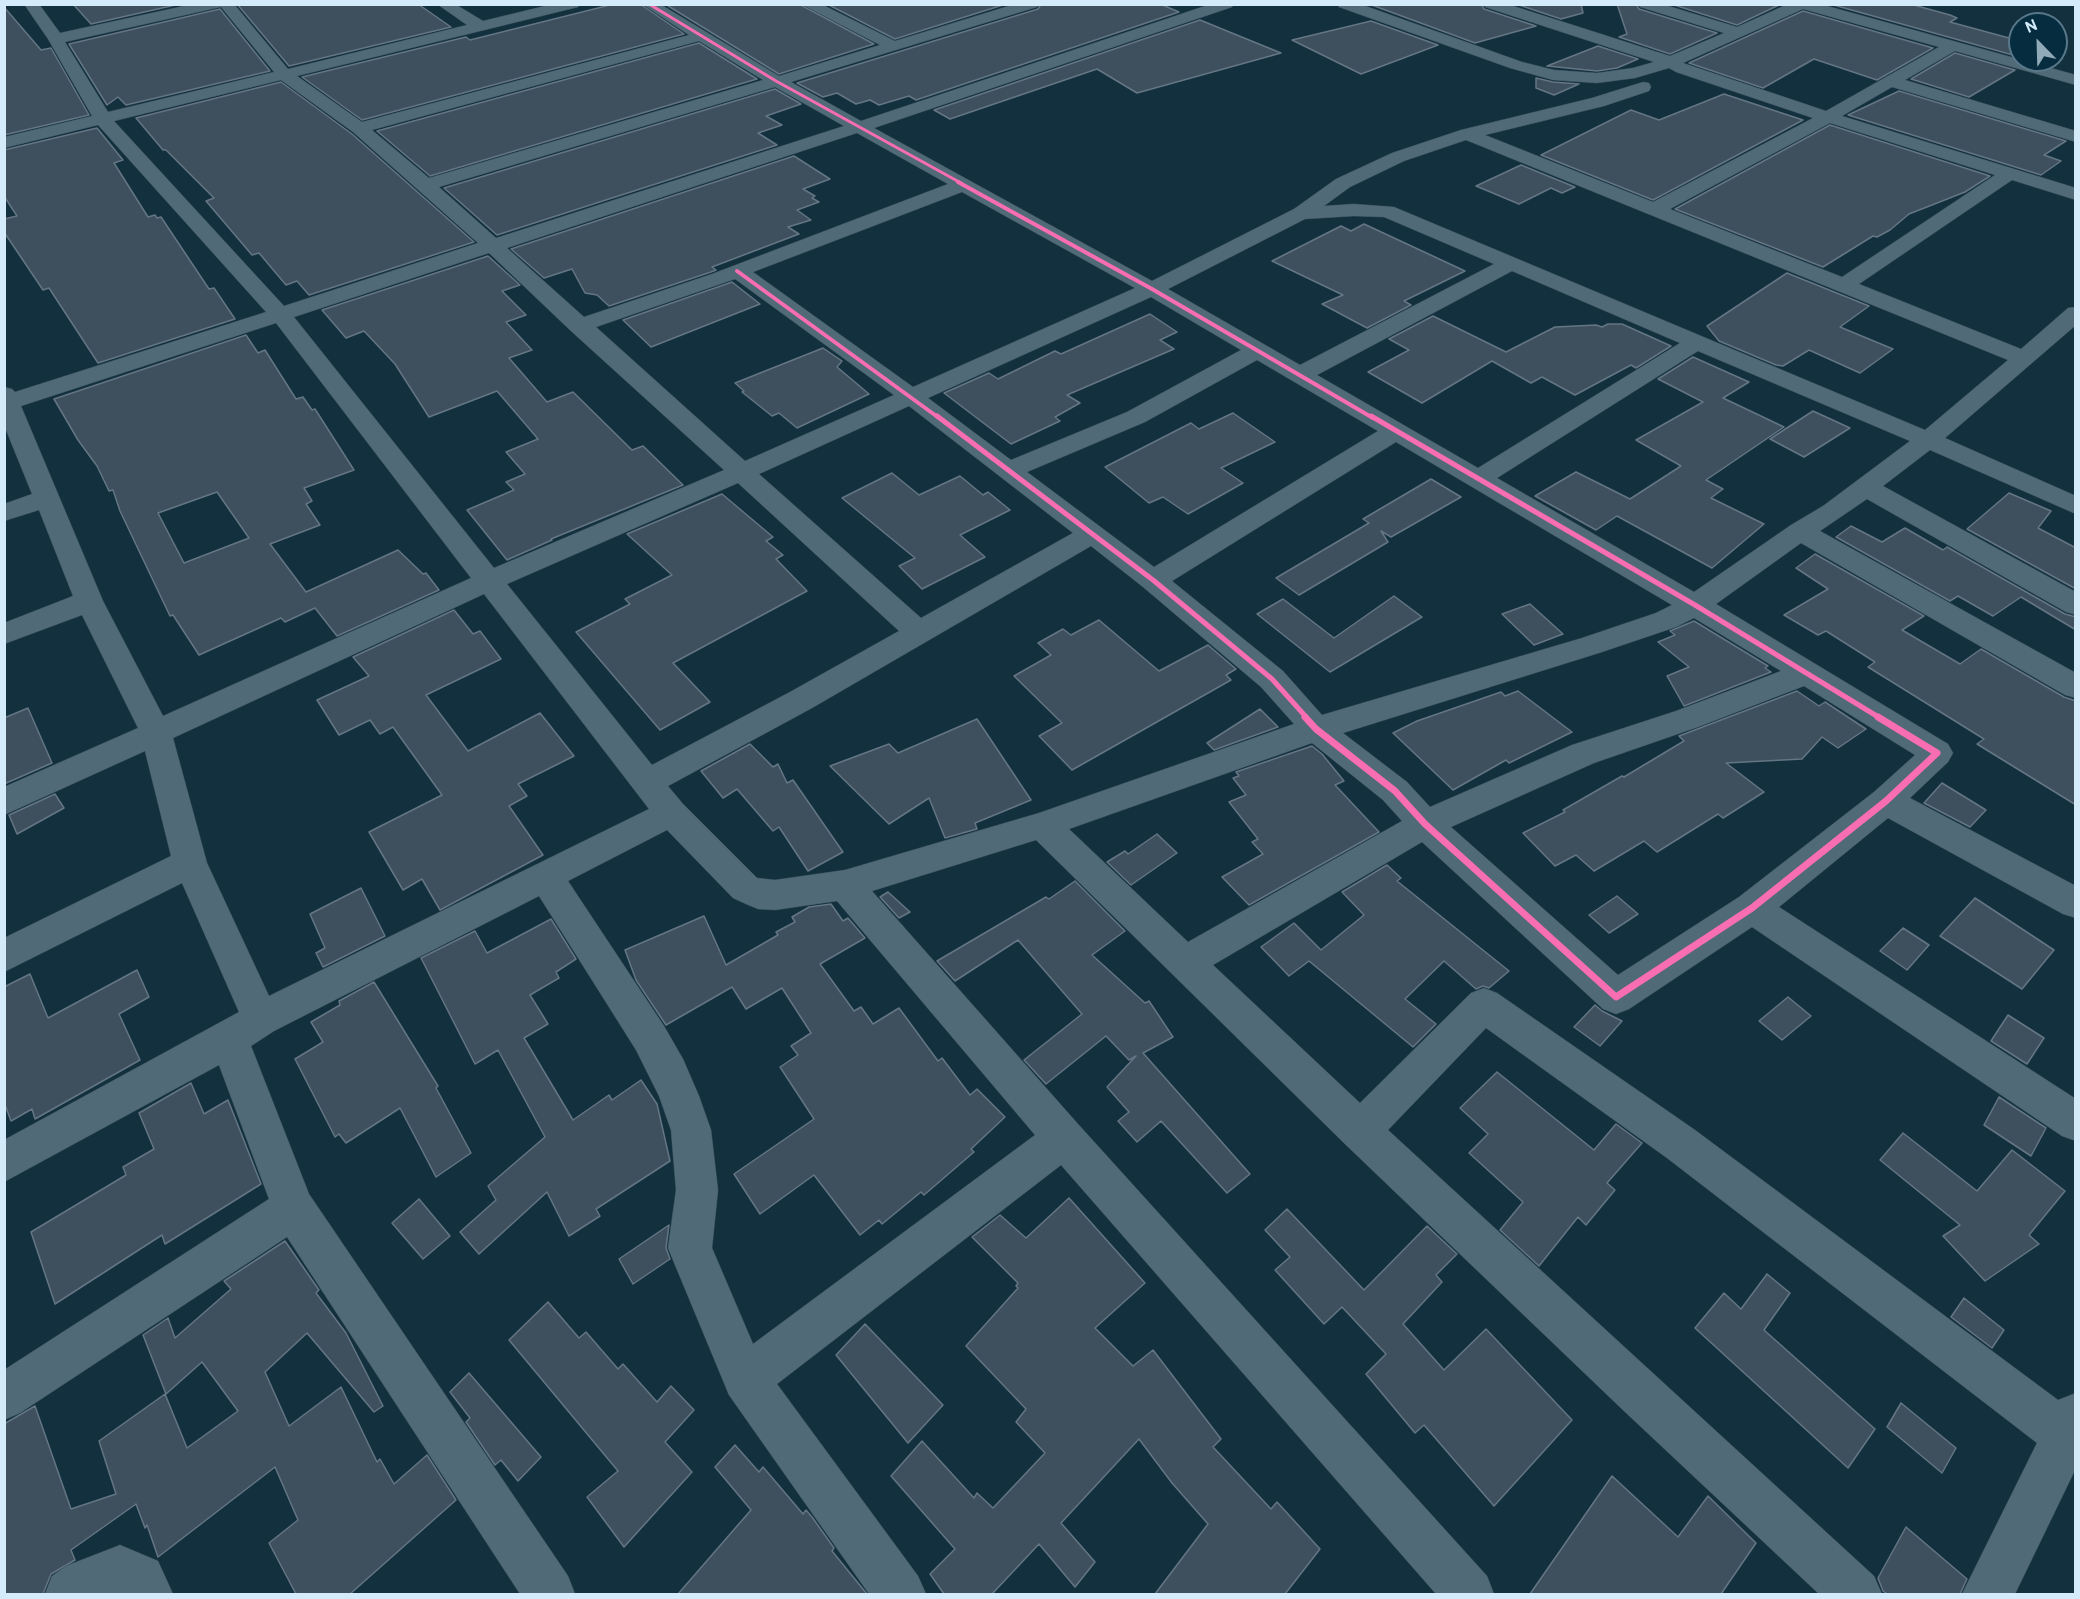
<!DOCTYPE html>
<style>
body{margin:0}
#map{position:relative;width:2080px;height:1599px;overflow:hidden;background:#13303e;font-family:Overpass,sans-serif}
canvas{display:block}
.frame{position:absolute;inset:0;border:6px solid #d3ebfb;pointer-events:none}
.north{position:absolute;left:2008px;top:12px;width:60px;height:60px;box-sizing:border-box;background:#062c3f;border:2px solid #58788a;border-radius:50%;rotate:337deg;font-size:16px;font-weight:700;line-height:24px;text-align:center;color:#d3ebfb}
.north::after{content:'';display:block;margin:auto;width:21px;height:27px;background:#90aab9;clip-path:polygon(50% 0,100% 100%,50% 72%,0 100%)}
</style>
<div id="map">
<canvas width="2080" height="1599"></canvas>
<div class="frame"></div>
<div class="north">N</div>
</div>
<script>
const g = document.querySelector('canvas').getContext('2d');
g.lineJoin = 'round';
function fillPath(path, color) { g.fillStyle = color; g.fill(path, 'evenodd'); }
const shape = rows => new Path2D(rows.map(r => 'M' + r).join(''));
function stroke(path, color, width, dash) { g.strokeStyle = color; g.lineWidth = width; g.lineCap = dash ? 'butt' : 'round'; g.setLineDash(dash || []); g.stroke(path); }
const building = shape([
 [73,4,180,4,91,24,73,4],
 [237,4,418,4,451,27,289,66,237,4],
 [614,4,640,4,684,34,362,120,302,77,466,37,470,40,614,4],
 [665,4,799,4,874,44,779,74,665,4],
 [827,4,1006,4,895,39,827,4],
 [1041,4,1160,4,1179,12,916,100,909,96,879,105,870,100,856,104,837,93,823,97,797,83,1038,9,1041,4],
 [1369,4,1481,4,1484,9,1536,26,1475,43,1369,4],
 [1516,4,1581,4,1583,13,1561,19,1516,4],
 [1617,4,1636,4,1639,9,1717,33,1670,54,1619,37,1627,34,1617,4],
 [1671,4,1781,4,1737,25,1671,4],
 [1830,4,1910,4,1950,15,1957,18,1950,22,2020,41,2020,57,1830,4],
 [4,7,41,50,51,48,89,115,4,135,4,7],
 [220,9,270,71,126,105,118,97,107,105,69,44,220,9],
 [1803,11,1933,48,1877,80,1814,59,1763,88,1689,63,1803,11],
 [1200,20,1281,53,1137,93,1097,69,950,119,934,110,1200,20],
 [1371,21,1438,45,1361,74,1292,40,1371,21],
 [699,43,757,79,430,176,377,131,699,43],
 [1598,46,1638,59,1617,68,1597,71,1547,66,1598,46],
 [1955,53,2015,70,1969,97,1911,79,1955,53],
 [1536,78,1553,82,1579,84,1554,95,1536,88,1536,78],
 [281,82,352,134,474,242,309,295,297,281,286,285,259,253,252,255,206,201,214,198,166,150,163,150,136,118,281,82],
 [775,89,801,104,766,116,782,125,758,133,777,145,497,235,444,188,775,89],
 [1899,91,2066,141,2044,155,2061,161,2041,175,1848,115,1899,91],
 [1724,94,1803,120,1653,200,1541,155,1631,110,1659,120,1724,94],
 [1830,125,1990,176,1965,192,1909,214,1890,230,1877,237,1873,236,1823,267,1675,209,1830,125],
 [97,128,123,160,114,163,148,217,155,215,157,218,161,217,209,289,214,288,235,319,98,363,49,288,43,290,4,232,4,219,17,216,4,196,4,150,97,128],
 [794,156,830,179,803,189,815,196,812,198,819,202,797,210,811,220,788,227,799,234,712,267,716,270,711,272,609,306,597,295,585,293,572,269,544,278,511,249,794,156],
 [1521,165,1575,187,1562,193,1551,188,1519,204,1476,186,1521,165],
 [1364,224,1465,271,1404,301,1411,305,1367,328,1322,304,1343,295,1272,261,1341,226,1351,231,1364,224],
 [488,256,520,285,502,291,526,315,506,322,532,350,509,358,547,402,573,392,632,450,643,446,683,485,551,539,552,540,507,560,467,510,514,490,506,482,525,474,506,452,538,439,497,391,429,417,395,364,364,331,346,338,322,310,488,256],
 [1787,273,1869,306,1840,327,1893,349,1860,373,1809,350,1783,366,1776,365,1719,341,1707,326,1787,273],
 [732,282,760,304,651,347,623,320,732,282],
 [1150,314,1177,332,1160,340,1174,349,1067,395,1080,403,1055,417,1060,421,1011,444,944,393,989,373,998,379,1055,351,1061,354,1150,314],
 [1433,316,1506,352,1555,327,1596,325,1602,327,1608,324,1622,324,1671,346,1636,368,1631,365,1575,395,1542,377,1531,383,1492,361,1422,403,1368,372,1409,350,1389,339,1433,316],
 [246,335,258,353,265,350,296,399,303,397,312,410,315,409,354,470,304,488,312,501,306,504,320,525,270,544,306,592,398,550,423,574,426,573,439,590,337,636,315,608,285,622,281,618,199,655,173,615,170,616,120,511,113,490,109,491,97,466,78,440,54,399,246,335],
 [217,492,249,538,184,563,158,513,217,492],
 [823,348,842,361,837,367,869,394,797,428,779,413,772,416,742,392,744,391,735,383,823,348],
 [1693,357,1749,382,1723,398,1784,427,1706,480,1723,489,1711,498,1764,524,1712,568,1617,516,1596,530,1535,496,1576,472,1630,499,1681,466,1636,440,1703,402,1658,379,1693,357],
 [1813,411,1850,428,1804,457,1770,439,1813,411],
 [1233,413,1275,442,1221,468,1243,483,1188,514,1163,497,1149,503,1105,467,1191,423,1199,429,1233,413],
 [892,473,919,495,960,476,983,495,988,492,1010,510,960,535,985,557,922,589,899,566,915,558,842,498,892,473],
 [1431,479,1461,497,1391,537,1381,531,1388,542,1299,595,1276,578,1369,523,1363,519,1431,479],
 [2009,493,2051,511,2038,528,2076,548,2076,589,1967,529,2009,493],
 [722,494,773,537,766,541,783,555,776,559,807,591,673,663,710,702,660,730,576,632,630,604,625,599,672,575,627,534,722,494],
 [1851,526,1882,542,1905,528,1943,550,1947,547,2065,614,2076,617,2076,630,2021,597,1993,616,1958,596,1950,601,1836,537,1851,526],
 [1815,554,1924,616,1902,630,1960,664,1981,649,2064,697,2076,701,2076,805,1977,744,1984,739,1868,667,1875,662,1826,631,1818,635,1784,615,1828,589,1796,568,1815,554],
 [1394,596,1422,617,1330,672,1257,614,1283,599,1334,638,1394,596],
 [1530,604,1563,634,1534,645,1502,614,1530,604],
 [454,610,473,634,480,631,501,659,426,695,468,751,540,713,574,756,518,784,527,796,509,806,543,855,440,910,422,879,403,890,369,832,442,795,393,727,380,734,370,720,339,735,317,700,369,676,353,657,454,610],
 [1099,620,1159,671,1208,645,1236,669,1226,675,1231,680,1072,770,1039,736,1062,723,1014,676,1051,655,1038,643,1063,629,1071,635,1099,620],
 [1694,621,1768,666,1765,668,1771,672,1684,706,1667,676,1689,667,1658,642,1675,635,1670,631,1694,621],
 [1518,691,1572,732,1509,763,1506,760,1453,790,1393,733,1417,721,1501,692,1505,696,1518,691],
 [1797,691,1819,706,1825,702,1866,729,1838,748,1822,737,1802,759,1726,763,1764,792,1723,818,1718,814,1657,852,1644,841,1594,871,1576,855,1555,866,1523,833,1565,812,1563,810,1622,776,1624,777,1684,741,1679,736,1797,691],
 [28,708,52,763,4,784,4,718,28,708],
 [1260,709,1278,727,1214,750,1207,743,1260,709],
 [977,719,1031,800,975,823,977,829,945,838,929,798,889,824,830,766,889,744,898,753,977,719],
 [750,744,773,767,778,764,787,783,793,780,843,852,808,871,779,827,773,831,737,789,723,798,701,771,750,744],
 [1312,746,1322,754,1344,781,1335,785,1379,832,1249,905,1222,877,1263,854,1252,842,1258,839,1229,802,1246,795,1233,778,1239,776,1236,772,1312,746],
 [1942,783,1986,810,1970,827,1924,803,1942,783],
 [55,794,64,808,17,834,9,815,55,794],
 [1157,834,1177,853,1131,885,1107,862,1125,851,1128,854,1157,834],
 [1387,865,1401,878,1397,881,1509,971,1489,988,1483,986,1476,989,1444,961,1405,999,1436,1024,1413,1047,1309,961,1289,976,1261,947,1294,923,1321,950,1364,915,1342,892,1387,865],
 [1075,881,1125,931,1092,955,1145,1003,1149,1001,1173,1037,1143,1053,1250,1174,1227,1193,1161,1121,1137,1142,1118,1121,1129,1112,1107,1087,1136,1056,1129,1060,1106,1036,1046,1084,1024,1060,1082,1014,1018,940,955,981,937,961,1046,897,1049,899,1075,881],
 [361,888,385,936,323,967,316,953,325,948,310,914,361,888],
 [888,892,910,912,899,918,880,897,888,892],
 [1617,896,1638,914,1609,933,1589,915,1617,896],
 [1975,898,2054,950,2022,989,1940,936,1975,898],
 [831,904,843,921,848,918,865,938,820,964,854,1011,861,1007,873,1024,899,1008,938,1061,942,1058,970,1095,977,1089,1005,1117,971,1149,974,1152,924,1195,921,1192,882,1224,879,1220,860,1235,814,1175,760,1214,734,1174,814,1119,780,1067,798,1055,791,1046,811,1033,782,988,746,1009,732,987,666,1025,636,980,625,950,704,916,726,965,778,935,776,932,795,922,792,917,809,907,831,904],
 [551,919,576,959,556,972,559,978,530,995,548,1024,524,1038,573,1120,609,1095,612,1100,641,1080,657,1104,670,1161,596,1209,600,1216,569,1236,547,1192,479,1254,460,1232,496,1200,488,1186,545,1137,498,1050,475,1064,421,958,475,931,487,953,551,919],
 [1903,928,1929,945,1907,970,1880,951,1903,928],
 [137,970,149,997,119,1014,140,1060,35,1119,32,1109,11,1121,4,1102,4,987,30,974,48,1018,137,970],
 [374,982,438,1086,436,1088,471,1153,436,1177,400,1108,346,1143,339,1134,335,1137,295,1059,323,1042,311,1022,340,1005,339,1001,374,982],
 [1788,997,1811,1016,1782,1040,1759,1021,1788,997],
 [1595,1005,1602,1011,1622,1021,1600,1046,1574,1027,1595,1005],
 [2008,1015,2044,1038,2027,1064,1991,1041,2008,1015],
 [1497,1072,1594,1150,1616,1124,1642,1143,1607,1183,1615,1190,1586,1225,1578,1217,1539,1266,1500,1230,1523,1202,1469,1153,1488,1134,1460,1108,1497,1072],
 [191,1083,204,1114,228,1100,261,1184,165,1244,162,1235,55,1304,31,1232,126,1175,123,1167,154,1149,139,1113,191,1083],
 [1999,1097,2046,1128,2031,1156,1984,1125,1999,1097],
 [1903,1133,1977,1191,2012,1150,2065,1191,2029,1235,2039,1244,1985,1281,1943,1236,1960,1225,1880,1160,1903,1133],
 [1069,1198,1145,1283,1095,1328,1133,1366,1153,1350,1221,1439,1213,1447,1271,1509,1277,1502,1320,1549,1285,1594,1155,1594,1208,1524,1172,1483,1139,1439,1061,1523,1095,1562,1075,1587,1039,1544,992,1594,944,1594,930,1574,955,1549,891,1476,922,1441,974,1498,977,1493,993,1508,1045,1453,1016,1422,1026,1409,966,1346,1018,1288,1016,1286,1018,1283,972,1237,1000,1215,1026,1238,1069,1198],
 [419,1199,450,1236,423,1259,392,1223,419,1199],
 [1287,1209,1364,1290,1427,1226,1457,1254,1436,1275,1442,1282,1403,1324,1444,1370,1486,1329,1572,1420,1494,1506,1424,1425,1415,1433,1366,1374,1386,1354,1342,1307,1324,1324,1275,1270,1290,1257,1265,1230,1287,1209],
 [669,1225,666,1248,670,1259,633,1284,619,1259,669,1225],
 [285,1241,319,1290,316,1293,346,1333,383,1406,374,1412,307,1333,265,1372,289,1426,341,1387,377,1462,380,1459,394,1484,427,1455,456,1500,350,1594,296,1594,269,1543,298,1520,275,1467,158,1557,147,1525,145,1528,136,1504,71,1550,75,1560,51,1574,43,1594,4,1594,4,1424,35,1406,71,1509,116,1494,99,1441,165,1394,187,1448,238,1411,202,1362,166,1394,143,1335,168,1318,175,1338,231,1289,224,1281,285,1241],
 [1767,1274,1790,1293,1764,1330,1875,1429,1848,1468,1695,1328,1724,1293,1741,1309,1767,1274],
 [1964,1298,2004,1330,1992,1348,1951,1317,1964,1298],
 [548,1302,579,1338,586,1332,618,1369,623,1364,657,1402,671,1386,694,1410,665,1442,692,1472,624,1547,587,1497,618,1471,509,1340,548,1302],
 [865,1324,943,1405,908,1443,836,1355,865,1324],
 [469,1373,541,1457,518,1481,501,1460,495,1465,466,1422,470,1418,450,1392,469,1373],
 [1901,1403,1956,1448,1942,1473,1887,1427,1901,1403],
 [735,1445,759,1472,763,1467,803,1514,806,1510,812,1517,834,1548,832,1551,867,1594,678,1594,751,1510,715,1467,735,1445],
 [1612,1476,1678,1537,1708,1496,1756,1543,1721,1594,1530,1594,1612,1476],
 [1906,1527,1967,1579,1960,1594,1887,1594,1883,1591,1878,1578,1906,1527]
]);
fillPath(building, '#3e505d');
stroke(building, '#647684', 1.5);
const minor = shape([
 [24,4,39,4,60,33,193,4,234,4,288,69,467,25,437,4,455,4,483,21,553,4,580,4,578,7,297,76,362,122,689,35,642,4,660,4,779,76,880,45,801,4,821,4,895,41,1015,4,1039,4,1037,7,791,82,861,121,1211,4,1234,4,1232,7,874,128,1152,281,1294,209,1336,179,1392,153,1461,130,1592,98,1643,82,1649,83,1651,87,1649,91,1604,106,1485,135,1653,202,1813,118,1676,72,1669,68,1635,78,1597,83,1553,80,1510,68,1339,7,1337,4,1360,4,1522,62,1554,70,1597,73,1633,68,1654,62,1485,7,1483,4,1507,4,1670,56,1724,33,1640,7,1638,4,1662,4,1737,27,1788,4,1820,4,2076,75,2076,85,1955,51,1905,80,2076,131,2076,142,1892,87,1842,116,2076,188,2076,200,2012,180,1859,284,2021,349,2068,308,2076,307,2076,325,1945,438,2076,496,2076,514,1930,450,1883,486,2076,592,2076,615,2066,612,1867,499,1820,531,2076,673,2076,698,2065,695,1801,543,1716,604,1948,744,1953,753,1948,762,1910,798,2076,886,2076,918,2063,914,1888,818,1779,907,2076,1099,2076,1141,2062,1136,1752,927,1629,1009,1616,1014,1603,1009,1422,842,1213,965,1360,1103,1471,993,1484,988,1497,993,1695,1130,2058,1400,2076,1393,2076,1468,2015,1594,1962,1594,2037,1443,1667,1158,1486,1028,1388,1130,1874,1576,1882,1594,1819,1594,1624,1411,1346,1145,1036,840,872,891,1078,1124,1487,1576,1494,1594,1436,1594,1061,1165,777,1384,918,1576,926,1594,869,1594,729,1395,668,1248,676,1190,671,1130,659,1096,636,1050,539,896,274,1031,251,1046,309,1194,568,1576,575,1594,520,1594,287,1237,20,1413,4,1420,4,1370,269,1199,219,1065,4,1182,4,1140,239,1012,182,883,4,972,4,938,171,856,145,751,4,815,4,787,138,728,82,615,4,644,4,623,73,596,39,510,4,521,4,504,32,494,4,425,4,387,12,389,15,392,266,312,98,125,4,148,4,137,92,116,48,39,24,4],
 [221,7,274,72,108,112,65,42,221,7],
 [1803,9,1939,47,1826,111,1683,63,1803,9],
 [699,41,763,80,429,178,372,130,699,41],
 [281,80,353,132,478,243,284,306,114,121,281,80],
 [775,87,844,126,496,238,439,187,775,87],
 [1830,123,1995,175,1842,277,1670,209,1830,123],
 [857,133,948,184,712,274,584,317,507,248,857,133],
 [1466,140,2008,360,1925,430,1394,207,1354,204,1324,206,1350,187,1404,161,1466,140],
 [962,192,1135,288,913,387,753,272,962,192],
 [1354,216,1384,217,1494,264,1300,365,1168,289,1305,219,1354,216],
 [489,253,571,331,724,470,494,568,294,317,489,253],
 [1512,271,1680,343,1478,468,1317,375,1512,271],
 [735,279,894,395,745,461,596,327,735,279],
 [1151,297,1241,350,1127,412,1011,460,928,398,1151,297],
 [276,323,471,578,163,716,103,601,21,406,276,323],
 [1698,351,1910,441,1823,506,1791,525,1694,592,1497,478,1698,351],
 [1257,360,1378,431,1154,567,1027,472,1145,422,1257,360],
 [909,406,1073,533,921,618,759,474,909,406],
 [1396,442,1672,605,1656,613,1582,638,1322,715,1283,671,1172,581,1396,442],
 [738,483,899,631,790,692,652,765,507,584,738,483],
 [1091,546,1143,587,1261,687,1294,724,1039,813,845,870,775,880,757,878,683,804,668,786,812,708,1091,546],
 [484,594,649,809,269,996,207,863,173,738,484,594],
 [1694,618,1781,671,1676,711,1572,745,1430,807,1407,782,1343,733,1602,652,1676,627,1694,618],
 [1804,686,1915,755,1874,792,1739,897,1618,975,1451,827,1594,763,1698,727,1804,686],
 [1312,743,1383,800,1402,821,1188,942,1069,829,1312,743],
 [667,830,733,898,746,904,758,909,775,910,837,901,1035,1135,753,1344,712,1248,718,1190,711,1130,699,1096,683,1059,664,1026,568,881,667,830],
 [120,1545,158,1561,173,1594,45,1594,52,1576,66,1566,120,1545]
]);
stroke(minor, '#354c59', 1);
fillPath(minor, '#516a78');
stroke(shape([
 [649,4,776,81,961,183]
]), '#f96db3', 3);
stroke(shape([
 [958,182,1152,289,1373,418],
 [737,271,939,418]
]), '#f96db3', 4);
stroke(shape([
 [937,416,1153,580,1272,679,1307,718],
 [1371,416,1695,605,1880,718]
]), '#f96db3', 5);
stroke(shape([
 [1305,717,1316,729,1395,791,1425,824,1616,997,1752,908,1886,801,1937,753,1878,717]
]), '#f96db3', 7);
</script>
